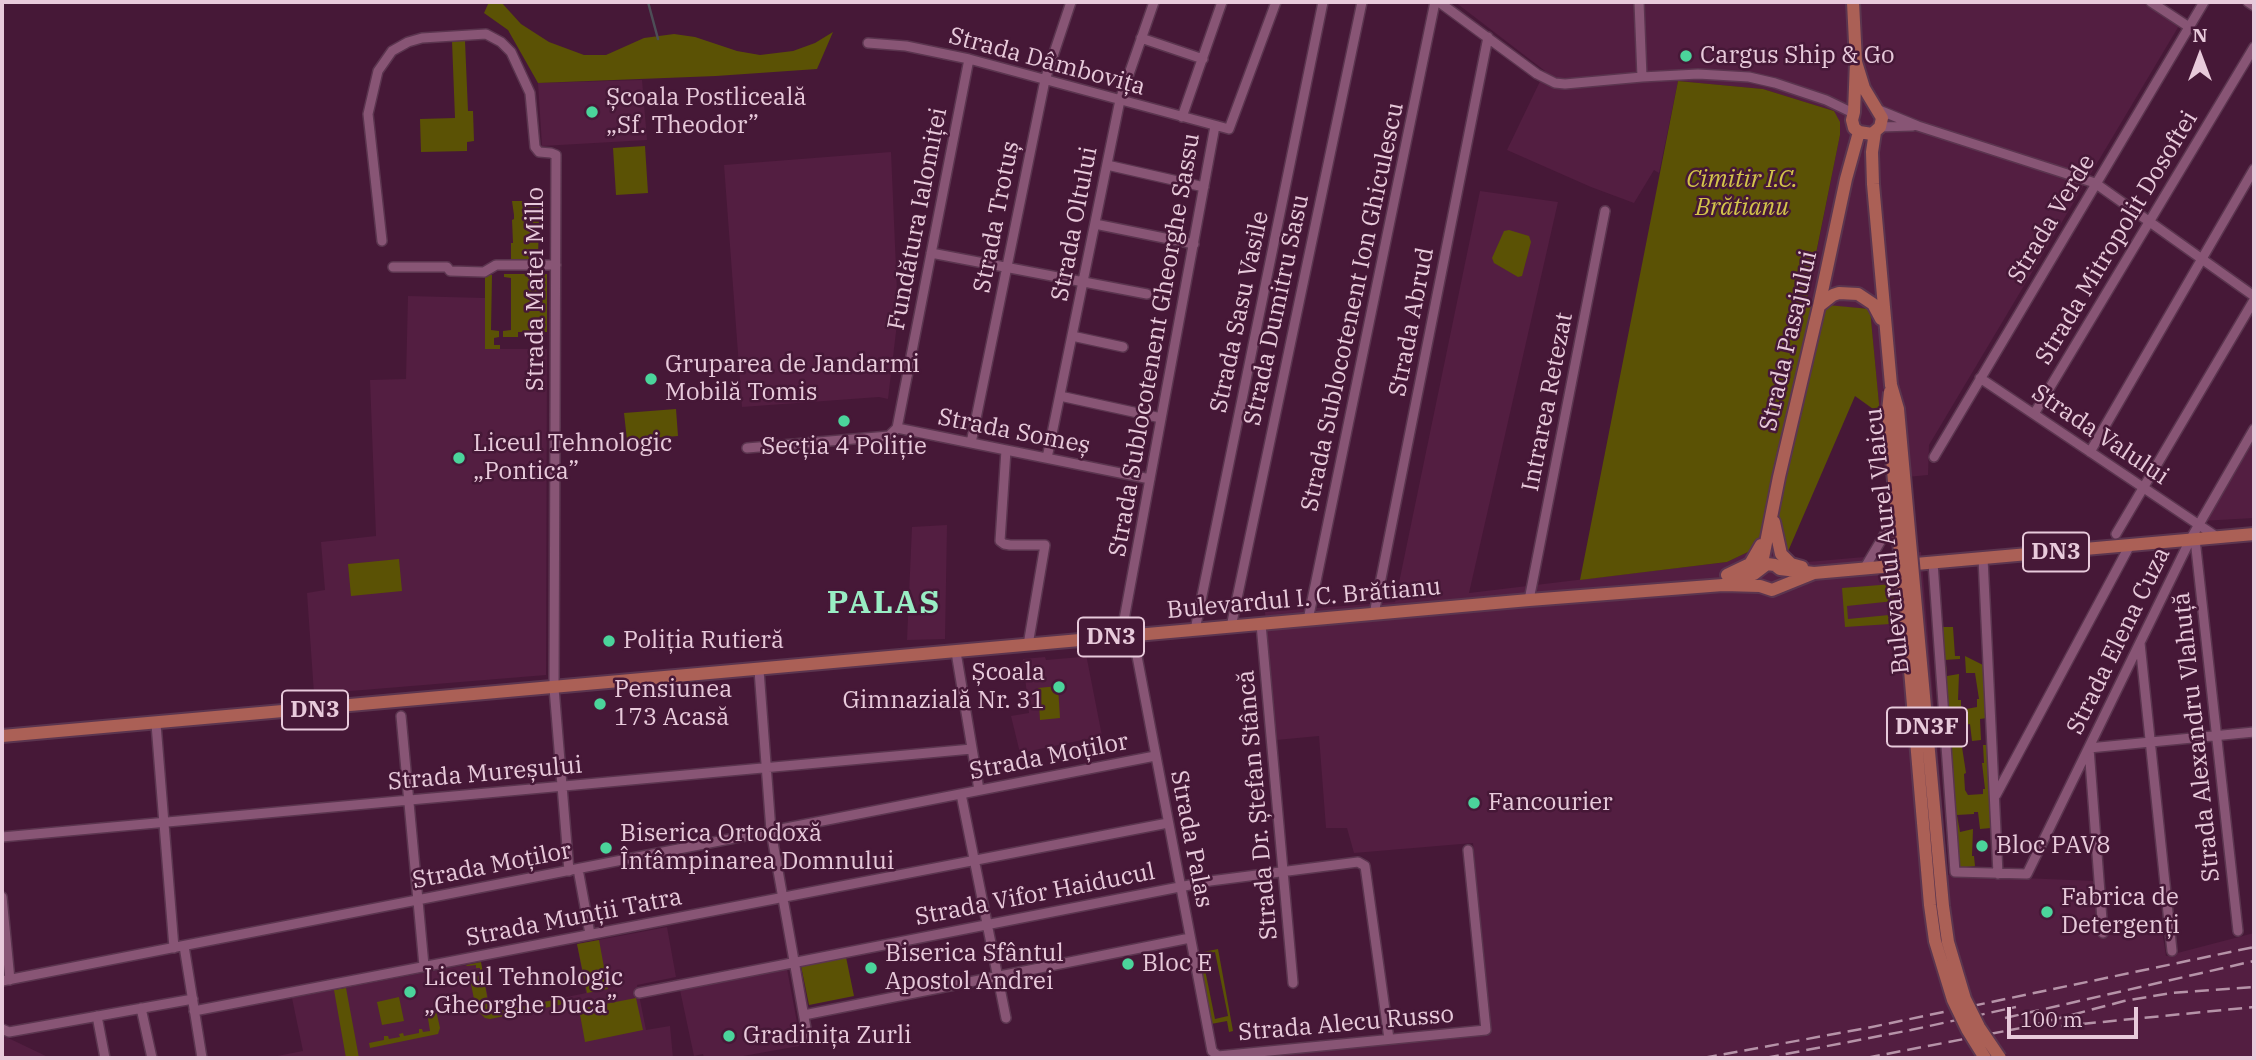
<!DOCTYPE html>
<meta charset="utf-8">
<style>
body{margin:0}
#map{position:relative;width:2256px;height:1060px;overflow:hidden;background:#461837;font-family:"IBM Plex Serif",serif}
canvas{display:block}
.frame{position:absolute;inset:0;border:4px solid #e8cadb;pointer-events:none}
.north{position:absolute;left:2165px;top:21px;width:70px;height:70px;-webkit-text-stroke:5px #461837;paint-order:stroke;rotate:0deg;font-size:19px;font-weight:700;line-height:28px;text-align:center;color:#e8cadb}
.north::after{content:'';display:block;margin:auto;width:24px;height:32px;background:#e8cadb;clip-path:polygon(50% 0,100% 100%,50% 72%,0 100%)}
.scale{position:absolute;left:2007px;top:1007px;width:131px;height:32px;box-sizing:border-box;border:4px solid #e8cadb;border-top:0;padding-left:9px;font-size:21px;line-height:24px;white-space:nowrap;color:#e8cadb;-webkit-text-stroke:5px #461837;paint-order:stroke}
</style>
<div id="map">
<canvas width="2256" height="1060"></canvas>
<div class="frame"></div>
<div class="north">N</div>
<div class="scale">100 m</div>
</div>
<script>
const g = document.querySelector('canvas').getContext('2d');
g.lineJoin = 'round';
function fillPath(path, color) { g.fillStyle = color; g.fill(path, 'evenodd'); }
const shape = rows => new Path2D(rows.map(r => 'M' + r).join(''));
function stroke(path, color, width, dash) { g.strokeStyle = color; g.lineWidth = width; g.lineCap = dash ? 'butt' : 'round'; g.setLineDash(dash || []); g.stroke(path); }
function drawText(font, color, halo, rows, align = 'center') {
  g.font = font + ' "IBM Plex Serif",serif'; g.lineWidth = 5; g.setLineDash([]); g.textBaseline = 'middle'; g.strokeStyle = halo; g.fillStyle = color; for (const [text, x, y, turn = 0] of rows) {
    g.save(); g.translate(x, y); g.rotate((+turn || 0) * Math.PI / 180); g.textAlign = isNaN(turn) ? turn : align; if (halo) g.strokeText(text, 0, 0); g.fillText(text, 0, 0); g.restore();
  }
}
fillPath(shape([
 [1455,2,2145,2,2180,24,1929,445,1928,475,1886,479,1870,309,1806,304,1840,135,1834,111,1763,89,1678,81,1659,173,1654,170,1634,203,1591,187,1507,150,1545,71],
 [642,80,647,140,542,146,538,83],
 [891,152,898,315,888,399,879,397,742,407,724,165],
 [1480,191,1558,202,1469,593,1727,562,1748,552,1781,550,1796,563,1921,552,1948,875,2096,881,2097,936,2162,930,2166,956,2254,933,2254,1058,1234,1058,1490,1033,1473,843,1354,853,1347,828,1326,828,1319,736,1276,740,1265,612,1395,602],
 [408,296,485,298,485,349,547,349,546,675,314,694,307,593,325,590,321,542,376,536,370,380,406,379],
 [2254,435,2254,518,2201,521],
 [947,525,945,639,907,640,912,527],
 [1086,654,1102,736,1020,753,1011,716,1029,713,1023,659,1045,657,1046,660,1081,657,1081,655],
 [667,927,676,977,637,985,646,1030,670,1026,673,1058,267,1058,303,1051,292,998,481,962,491,1013,586,993,577,944],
 [787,969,799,1033,799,1046,732,1058,704,1058,703,1054,694,1056,680,990],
 [2,1035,50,1058,2,1058]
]), '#531e41');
fillPath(shape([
 [489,2,501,2,521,24,549,42,584,55,606,55,644,38,674,34,695,37,737,51,760,55,793,51,815,43,833,32,817,69,716,76,538,83,508,30,484,13],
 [452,41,465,41,468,111,473,111,474,141,467,142,467,151,421,152,420,119,455,118],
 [1678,81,1763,89,1834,111,1840,122,1840,135,1806,303,1870,309,1880,414,1855,396,1786,556,1781,550,1748,552,1727,562,1580,580],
 [645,146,648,193,616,195,613,148],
 [512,201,541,201,541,214,539,214,538,260,511,260,511,243,513,243,512,220,514,219,514,215],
 [1509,230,1529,236,1531,242,1522,276,1518,277,1494,263,1492,258,1504,231],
 [504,274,547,274,547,332,518,332,518,337,503,337,503,331,511,330,511,278,504,277],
 [485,275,492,275,491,330,499,331,499,337,494,338,494,345,500,345,500,349,485,349],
 [676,409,678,436,627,440,624,413],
 [399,559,402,591,351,596,348,564],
 [1893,584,1894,601,1847,606,1848,619,1889,615,1890,624,1845,627,1842,588],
 [1939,627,1953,627,1955,656,1960,656,1960,659,1944,660,1944,665,1946,664,1947,676,1959,674,1958,700,1961,700,1961,710,1977,707,1977,699,1979,699,1975,673,1966,673,1965,656,1983,665,1987,718,1980,719,1981,740,1972,741,1970,724,1949,728,1952,744,1964,741,1965,747,1962,747,1966,773,1964,774,1965,790,1968,795,1983,794,1983,789,1985,789,1982,763,1984,763,1983,745,1988,745,1991,828,1980,829,1978,812,1974,812,1974,814,1957,815,1960,832,1973,829,1972,856,1974,856,1975,866,1959,868],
 [1058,686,1060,718,1040,720,1038,688],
 [599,940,608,989,587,993,577,944],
 [1218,949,1233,1031,1229,1032,1227,1021,1211,1024,1198,953],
 [1215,952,1228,1016,1215,1019,1202,955],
 [846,957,854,996,809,1005,801,966],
 [481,962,490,1013,563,998,564,1004,490,1019,485,1018,476,1009,469,974,473,973,474,977,480,975,480,968,476,968,476,965,467,966,466,965],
 [346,988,359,1058,346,1058,334,990],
 [399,997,404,1021,382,1025,377,1002],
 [636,998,643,1030,585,1042,579,1009],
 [436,1010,440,1028,438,1034,370,1048,369,1043,384,1040,384,1036,388,1036,389,1039,400,1037,399,1034,403,1033,404,1036,419,1033,419,1029,422,1029,423,1032,430,1031,427,1012]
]), '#5b5205');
stroke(shape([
 [648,2,658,39]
]), '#4d4e57', 2.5);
const minor = shape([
 [1439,2,1537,74,1555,83,1565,84,1642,77,1698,74,1749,77,1775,83,1826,100,1853,113],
 [1639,2,1642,77],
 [2151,2,2189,27],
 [2248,2,2254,6],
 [1141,38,1203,59],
 [868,43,906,46,969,59,1229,129,1276,2],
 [1879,110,1918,126,2095,183,2254,296],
 [1182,117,1222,2],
 [1880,127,1913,126],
 [1107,165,1204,187],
 [1095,224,1194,244],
 [382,241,368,114,378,71,392,51,408,42,422,38,486,34,501,42,511,52,530,93,535,147,539,152,551,153,556,155,554,688,569,871],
 [931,253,1147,294],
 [393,267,447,267,450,271,484,272,496,265,556,265],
 [1072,336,1123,347],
 [1980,378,2217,537],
 [1060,396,1161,418],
 [2034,414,2254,47],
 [897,428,969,59],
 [897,428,1150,479],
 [971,443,1045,80,1071,2],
 [747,448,889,436,897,428],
 [1006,450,1000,541,1004,544,1010,545,1045,545,1028,645],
 [2090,452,2254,169],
 [1934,457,2204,2],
 [1047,458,1120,100,1154,2],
 [2116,534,2254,300],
 [2195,539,2238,931],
 [1983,558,1998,874],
 [1933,563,1955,872,2027,874,2190,540,2254,429],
 [1864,569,1886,532],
 [1529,600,1605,211],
 [1374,614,1488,37],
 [1308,620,1435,2],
 [1261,624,1293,983],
 [1231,627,1362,2],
 [1195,630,1323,2],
 [1133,635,1212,1051,1218,1056,1486,1030,1468,850],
 [1121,636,1215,126],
 [2140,643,2172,951],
 [956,652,979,790],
 [759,670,771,831,807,1034],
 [401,716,424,966],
 [156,724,174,948],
 [961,794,1006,1018],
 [1996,795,2130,545],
 [2,837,972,749],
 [578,869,590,934],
 [2,897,10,980],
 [2103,933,2089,748,2254,732],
 [184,946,202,1058],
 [2,981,1155,756],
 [639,993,1210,881,1358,862,1365,866,1389,1039],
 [141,1008,152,1058],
 [194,1011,1168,823],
 [804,1015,1190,938],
 [97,1016,105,1058],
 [2,1029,9,1032,193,999]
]);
const major = shape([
 [1853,2,1856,62,1854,112,1852,120,1854,128,1859,132,1872,134,1880,127,1882,118,1864,88,1856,62],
 [1875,132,1872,152,1873,184,1891,385],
 [1819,306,1833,295,1839,293,1858,294,1873,304,1881,319],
 [1774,522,1781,554,1791,564,1802,567],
 [1761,568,1779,477,1819,306,1846,179,1859,132],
 [1727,575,1750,564,1761,545],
 [1730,583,1754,574,1767,564,1775,565,1780,569,1814,573,2254,534],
 [2,736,1529,600,1723,585,1760,586,1772,590,1814,573]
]);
stroke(minor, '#5b354f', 12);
stroke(major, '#5b354f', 16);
stroke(minor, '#885575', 9);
stroke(major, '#ab6056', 12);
stroke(shape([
 [2005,1018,2254,961],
 [2061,1026,2254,1007],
 [1703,1058,1867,1028,2254,947],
 [1765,1058,1911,1030,2016,1007],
 [1866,1058,2026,1027,2124,1001,2171,993,2254,987]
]), '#b693a8', 2.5, [14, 7]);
const majorBridge = shape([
 [1891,385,1898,409,1943,906,1948,942,1965,999,1979,1027,2000,1058],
 [1890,392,1888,411,1930,905,1935,941,1953,1000,1967,1029,1985,1058]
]);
stroke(majorBridge, '#5b354f', 16, []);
stroke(majorBridge, '#ab6056', 12);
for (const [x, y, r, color] of [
 [1686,56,7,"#4bd49b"],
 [592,112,7,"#4bd49b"],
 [651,379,7,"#4bd49b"],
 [844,421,7,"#4bd49b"],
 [459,458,7,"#4bd49b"],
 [609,641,7,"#4bd49b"],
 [1059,687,7,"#4bd49b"],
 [600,704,7,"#4bd49b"],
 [1474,803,7,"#4bd49b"],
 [1982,846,7,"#4bd49b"],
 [606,848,7,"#4bd49b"],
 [2047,912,7,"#4bd49b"],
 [1128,964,7,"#4bd49b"],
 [871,968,7,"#4bd49b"],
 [410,992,7,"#4bd49b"],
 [729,1036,7,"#4bd49b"]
]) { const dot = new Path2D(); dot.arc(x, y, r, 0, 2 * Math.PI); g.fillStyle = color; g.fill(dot); stroke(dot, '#461837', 2.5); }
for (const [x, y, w] of [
 [2056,552,66],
 [1111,637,66],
 [315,710,66],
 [1927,727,80]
]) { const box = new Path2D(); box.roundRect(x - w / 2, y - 19.5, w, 39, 5); g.fillStyle = '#461837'; g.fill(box); stroke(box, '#e8cadb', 2); }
drawText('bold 23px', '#e8cadb', null, [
 ["DN3",2056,552],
 ["DN3",1111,637],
 ["DN3",315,710],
 ["DN3F",1927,727]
]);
drawText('24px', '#e8cadb', '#461837', [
 ["Cargus Ship & Go",1700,56],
 ["Școala Postliceală",606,98],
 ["„Sf. Theodor”",606,126],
 ["Gruparea de Jandarmi",665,365],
 ["Mobilă Tomis",665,393],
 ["Liceul Tehnologic",473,444],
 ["„Pontica”",473,472],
 ["Secția 4 Poliție",844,447,"center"],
 ["Poliția Rutieră",623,641],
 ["Școala",1045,673,"right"],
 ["Gimnazială Nr. 31",1045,701,"right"],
 ["Pensiunea",614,690],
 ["173 Acasă",614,718],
 ["Fancourier",1488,803],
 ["Biserica Ortodoxă",620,834],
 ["Întâmpinarea Domnului",620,862],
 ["Bloc PAV8",1996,846],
 ["Fabrica de",2061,898],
 ["Detergenți",2061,926],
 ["Biserica Sfântul",885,954],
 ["Apostol Andrei",885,982],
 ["Bloc E",1142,964],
 ["Liceul Tehnologic",424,978],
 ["„Gheorghe Duca”",424,1006],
 ["Gradinița Zurli",743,1036]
], 'left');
drawText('24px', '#e8cadb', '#461837', [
 ["Strada Dâmbovița",1047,62,15],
 ["Strada Trotuș",997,217,-79],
 ["Fundătura Ialomiței",918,219,-79],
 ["Strada Verde",2052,219,-59],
 ["Strada Oltului",1075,224,-79],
 ["Strada Mitropolit Dosoftei",2117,238,-59],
 ["Strada Matei Millo",536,289,-90],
 ["Strada Sublocotenent Ion Ghiculescu",1353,307,-78],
 ["Strada Dumitru Sasu",1277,310,-78],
 ["Strada Sasu Vasile",1240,312,-78],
 ["Strada Abrud",1412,322,-79],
 ["Strada Pasajului",1789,341,-77],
 ["Strada Sublocotenent Gheorghe Sassu",1155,345,-80],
 ["Intrarea Retezat",1548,402,-79],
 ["Strada Someș",1014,432,11],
 ["Strada Valului",2100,435,34],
 ["Bulevardul Aurel Vlaicu",1888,541,-96],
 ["Bulevardul I. C. Brătianu",1304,599,-5],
 ["Strada Elena Cuza",2119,641,-64],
 ["Strada Alexandru Vlahuță",2197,737,-96],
 ["Strada Moților",1049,757,-11],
 ["Strada Mureșului",485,774,-5],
 ["Strada Dr. Ștefan Stâncă",1258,805,-95],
 ["Strada Palas",1191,839,79],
 ["Strada Moților",492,866,-11],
 ["Strada Vifor Haiducul",1035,895,-11],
 ["Strada Munții Tatra",574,918,-11],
 ["Strada Alecu Russo",1346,1024,-5]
]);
drawText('italic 24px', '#d3c44b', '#461837', [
 ["Cimitir I.C.",1742,180],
 ["Brătianu",1742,208]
]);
g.letterSpacing = '2px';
drawText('bold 32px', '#99edc4', '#461837', [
 ["PALAS",884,604]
]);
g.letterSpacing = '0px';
</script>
